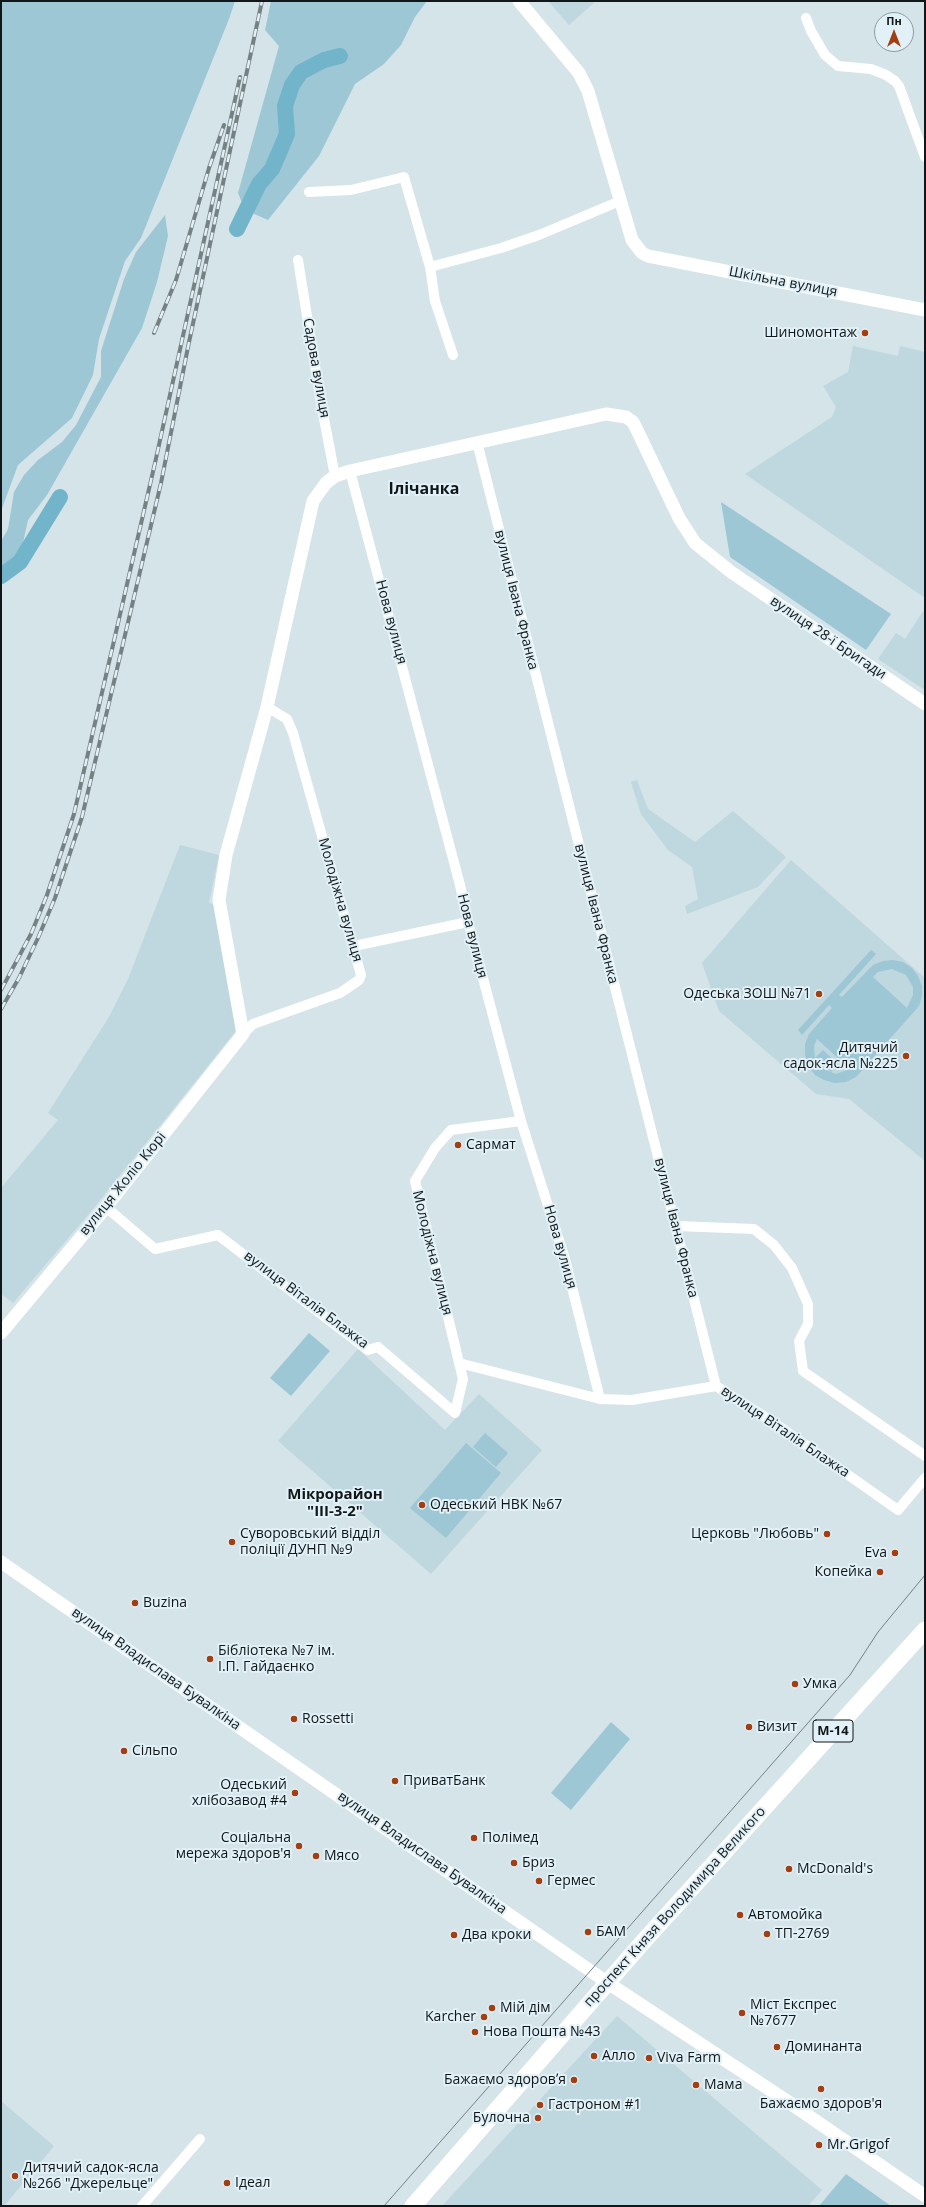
<!DOCTYPE html>
<meta charset="utf-8">
<style>
body{margin:0}
#map{position:relative;width:926px;height:2207px;overflow:hidden;background:#d4e4e9;font-family:"Open Sans",sans-serif}
canvas{display:block}
.frame{position:absolute;inset:0;border:2px solid #111719;pointer-events:none}
.north{position:absolute;left:874px;top:12px;width:40px;height:40px;box-sizing:border-box;background:#e1f1f7;border:1px solid #8e9a9e;border-radius:50%;rotate:0deg;font-size:11px;font-weight:700;line-height:16px;text-align:center;color:#111719}
.north::after{content:'';display:block;margin:auto;width:14px;height:18px;background:#a33d12;clip-path:polygon(50% 0,100% 100%,50% 72%,0 100%)}
</style>
<div id="map">
<canvas width="926" height="2207"></canvas>
<div class="frame"></div>
<div class="north">Пн</div>
</div>
<script>
const g = document.querySelector('canvas').getContext('2d');
g.lineJoin = 'round';
function fillPath(path, color) { g.fillStyle = color; g.fill(path, 'evenodd'); }
const shape = rows => new Path2D(rows.map(r => 'M' + r).join(''));
function stroke(path, color, width, dash) { g.strokeStyle = color; g.lineWidth = width; g.lineCap = dash ? 'butt' : 'round'; g.setLineDash(dash || []); g.stroke(path); }
function drawText(font, color, halo, rows, align = 'center') {
  g.font = font + ' "Open Sans",sans-serif'; g.lineWidth = 4; g.setLineDash([]); g.textBaseline = 'middle'; g.strokeStyle = halo; g.fillStyle = color; for (const [text, x, y, turn = 0] of rows) {
    g.save(); g.translate(x, y); g.rotate((+turn || 0) * Math.PI / 180); g.textAlign = isNaN(turn) ? turn : align; if (halo) g.strokeText(text, 0, 0); g.fillText(text, 0, 0); g.restore();
  }
}
fillPath(shape([
 [548,1,596,1,569,25],
 [853,346,898,356,900,346,925,352,925,598,745,474,832,417,836,407,823,386,848,372],
 [925,608,925,690,878,659,896,633,905,639],
 [637,780,648,809,695,842,733,811,786,857,758,887,687,914,685,906,698,899,692,867,668,850,641,814,631,782],
 [180,845,219,855,209,903,217,905,236,1017,235,1032,93,1209,13,1303,1,1294,1,1188,58,1120,48,1113,109,1017,128,979],
 [791,860,925,978,925,1161,849,1099,816,1094,719,1011,702,963],
 [358,1349,445,1430,479,1394,542,1450,431,1574,278,1441],
 [617,2016,822,2190,808,2206,442,2206],
 [1,2101,54,2146,4,2206,1,2206]
]), '#bfd7df');
fillPath(shape([
 [1,1,235,1,229,19,141,238,125,261,99,339,93,375,72,418,18,465,1,511],
 [271,1,427,1,415,17,401,45,384,64,355,84,319,156,268,220,245,210,238,193,279,46,265,30],
 [165,215,168,236,157,282,142,328,47,495,28,520,21,552,1,571,1,541,8,529,14,492,24,475,38,460,62,442,76,425,101,377,101,351,124,279,136,252],
 [721,502,891,614,866,650,730,557],
 [871,950,876,954,839,995,842,997,873,965,883,961,893,960,903,962,912,968,918,976,922,986,922,996,919,1006,856,1077,846,1082,835,1083,824,1080,815,1075,808,1066,805,1055,805,1044,809,1034,832,1008,829,1005,802,1035,798,1030],
 [892,969,906,975,913,987,913,995,907,1008,873,977,878,972],
 [817,1039,850,1069,836,1074,821,1068,815,1058,831,1072,838,1064,823,1050,815,1058,814,1046],
 [309,1333,330,1351,291,1396,270,1378],
 [485,1433,508,1453,496,1467,473,1447],
 [466,1443,501,1473,446,1538,410,1508],
 [611,1722,630,1739,571,1810,551,1793],
 [846,2174,891,2206,819,2206]
]), '#9dc7d4');
stroke(shape([
 [237,229,259,184,272,169,287,134,285,106,292,85,301,72,324,60,340,56],
 [1,576,20,562,60,497]
]), '#72b4c9', 16);
stroke(shape([
 [806,18,811,31,825,55,838,66,871,69,886,75,895,81,899,86,925,157],
 [309,192,351,190,404,177,430,267,501,248,539,235,620,201],
 [298,260,321,403,335,476],
 [430,267,435,301,453,355],
 [477,442,716,1386],
 [350,471,460,885,468,922,521,1121,565,1259,600,1399],
 [354,946,468,922],
 [243,1034,253,1024,340,993,359,980,361,975,293,733,287,719,267,707],
 [106,1207,155,1249,218,1235,368,1350,378,1347,455,1413,463,1379,415,1181,435,1148,451,1130,521,1121],
 [677,1226,754,1229,774,1245,792,1268,808,1304,808,1324,799,1341,803,1371,925,1456],
 [459,1363,600,1399,632,1400,716,1386,773,1422,898,1510,925,1478],
 [142,2206,200,2139]
]), '#fff', 10);
stroke(shape([
 [519,1,579,73,588,91,632,240,642,253,648,256,925,310],
 [1,1333,106,1207,243,1034,219,900,226,855,267,707,313,501,326,483,335,476,350,471,606,414,626,417,633,422,637,430,679,518,695,543,731,572,925,704],
 [1,1562,608,1983,787,2101,925,2196]
]), '#fff', 13);
stroke(shape([
 [413,2206,642,1943,925,1630]
]), '#fff', 17);
stroke(shape([
 [384,2206,850,1675,878,1632,925,1575]
]), '#768184', 1);
const rail = shape([
 [154,333,176,280,209,168,224,125],
 [1,990,31,934,47,895,74,814,155,463,240,77],
 [1,1009,19,978,38,938,55,898,82,817,161,483,188,347,262,1]
]);
stroke(rail, '#768184', 4);
stroke(rail, '#e1f1f7', 2.5, [8]);
for (const [x, y, r, color] of [
 [865,333,4,"#a33d12"],
 [819,994,4,"#a33d12"],
 [906,1056,4,"#a33d12"],
 [458,1145,4,"#a33d12"],
 [422,1505,4,"#a33d12"],
 [827,1534,4,"#a33d12"],
 [232,1542,4,"#a33d12"],
 [895,1553,4,"#a33d12"],
 [880,1572,4,"#a33d12"],
 [135,1603,4,"#a33d12"],
 [210,1659,4,"#a33d12"],
 [795,1684,4,"#a33d12"],
 [294,1719,4,"#a33d12"],
 [749,1727,4,"#a33d12"],
 [124,1751,4,"#a33d12"],
 [395,1781,4,"#a33d12"],
 [295,1793,4,"#a33d12"],
 [474,1838,4,"#a33d12"],
 [299,1846,4,"#a33d12"],
 [316,1856,4,"#a33d12"],
 [514,1863,4,"#a33d12"],
 [789,1869,4,"#a33d12"],
 [539,1881,4,"#a33d12"],
 [740,1915,4,"#a33d12"],
 [588,1932,4,"#a33d12"],
 [767,1934,4,"#a33d12"],
 [454,1935,4,"#a33d12"],
 [492,2008,4,"#a33d12"],
 [742,2013,4,"#a33d12"],
 [484,2017,4,"#a33d12"],
 [475,2032,4,"#a33d12"],
 [777,2047,4,"#a33d12"],
 [594,2056,4,"#a33d12"],
 [649,2058,4,"#a33d12"],
 [574,2080,4,"#a33d12"],
 [696,2085,4,"#a33d12"],
 [821,2089,4,"#a33d12"],
 [540,2105,4,"#a33d12"],
 [538,2118,4,"#a33d12"],
 [819,2145,4,"#a33d12"],
 [15,2176,4,"#a33d12"],
 [227,2183,4,"#a33d12"]
]) { const dot = new Path2D(); dot.arc(x, y, r, 0, 2 * Math.PI); g.fillStyle = color; g.fill(dot); stroke(dot, '#e1f1f7', 1.5); }
for (const [x, y, w] of [
 [833,1731,40]
]) { const box = new Path2D(); box.roundRect(x - w / 2, y - 11, w, 22, 3); g.fillStyle = '#e1f1f7'; g.fill(box); stroke(box, '#111719', 1); }
drawText('bold 13px', '#111719', null, [
 ["М-14",833,1731]
]);
drawText('14px', '#111719', '#e1f1f7', [
 ["Шкільна вулиця",783,282,11],
 ["Садова вулиця",316,368,80],
 ["вулиця Івана Франка",516,600,76],
 ["Нова вулиця",391,622,75],
 ["вулиця 28-ї Бригади",828,638,34],
 ["Молодіжна вулиця",340,900,74],
 ["вулиця Івана Франка",596,914,76],
 ["Нова вулиця",472,936,76],
 ["вулиця Жоліо Кюрі",123,1184,-51],
 ["вулиця Івана Франка",676,1228,76],
 ["Нова вулиця",560,1247,74],
 ["Молодіжна вулиця",432,1253,76],
 ["вулиця Віталія Блажка",306,1300,37],
 ["вулиця Віталія Блажка",785,1432,34],
 ["вулиця Владислава Бувалкіна",156,1669,35],
 ["вулиця Владислава Бувалкіна",422,1853,35],
 ["проспект Князя Володимира Великого",675,1907,-48]
]);
drawText('14px', '#111719', '#e1f1f7', [
 ["Шиномонтаж",857,333,"right"],
 ["Одеська ЗОШ №71",811,994,"right"],
 ["Дитячий",898,1048,"right"],
 ["садок-ясла №225",898,1064,"right"],
 ["Сармат",466,1145],
 ["Одеський НВК №67",430,1505],
 ["Суворовський відділ",240,1534],
 ["поліції ДУНП №9",240,1550],
 ["Церковь \"Любовь\"",819,1534,"right"],
 ["Eva",887,1553,"right"],
 ["Копейка",872,1572,"right"],
 ["Buzina",143,1603],
 ["Бібліотека №7 ім.",218,1651],
 ["І.П. Гайдаєнко",218,1667],
 ["Умка",803,1684],
 ["Rossetti",302,1719],
 ["Визит",757,1727],
 ["Сільпо",132,1751],
 ["ПриватБанк",403,1781],
 ["Одеський",287,1785,"right"],
 ["хлібозавод #4",287,1801,"right"],
 ["Соціальна",291,1838,"right"],
 ["мережа здоров'я",291,1854,"right"],
 ["Полімед",482,1838],
 ["Мясо",324,1856],
 ["Бриз",522,1863],
 ["McDonald's",797,1869],
 ["Гермес",547,1881],
 ["Автомойка",748,1915],
 ["БАМ",596,1932],
 ["ТП-2769",775,1934],
 ["Два кроки",462,1935],
 ["Міст Експрес",750,2005],
 ["№7677",750,2021],
 ["Мій дім",500,2008],
 ["Karcher",476,2017,"right"],
 ["Нова Пошта №43",483,2032],
 ["Доминанта",785,2047],
 ["Алло",602,2056],
 ["Viva Farm",657,2058],
 ["Бажаємо здоровʼя",566,2080,"right"],
 ["Мама",704,2085],
 ["Бажаємо здоров'я",821,2104,"center"],
 ["Гастроном #1",548,2105],
 ["Булочна",530,2118,"right"],
 ["Mr.Grigof",827,2145],
 ["Дитячий садок-ясла",23,2168],
 ["№266 \"Джерельце\"",23,2184],
 ["Ідеал",235,2183]
], 'left');
drawText('bold 15px', '#111719', '#e1f1f7', [
 ["Мікрорайон",335,1495],
 ["\"ІІІ-3-2\"",335,1512]
]);
drawText('bold 16px', '#111719', '#e1f1f7', [
 ["Ілічанка",424,489]
]);
</script>
